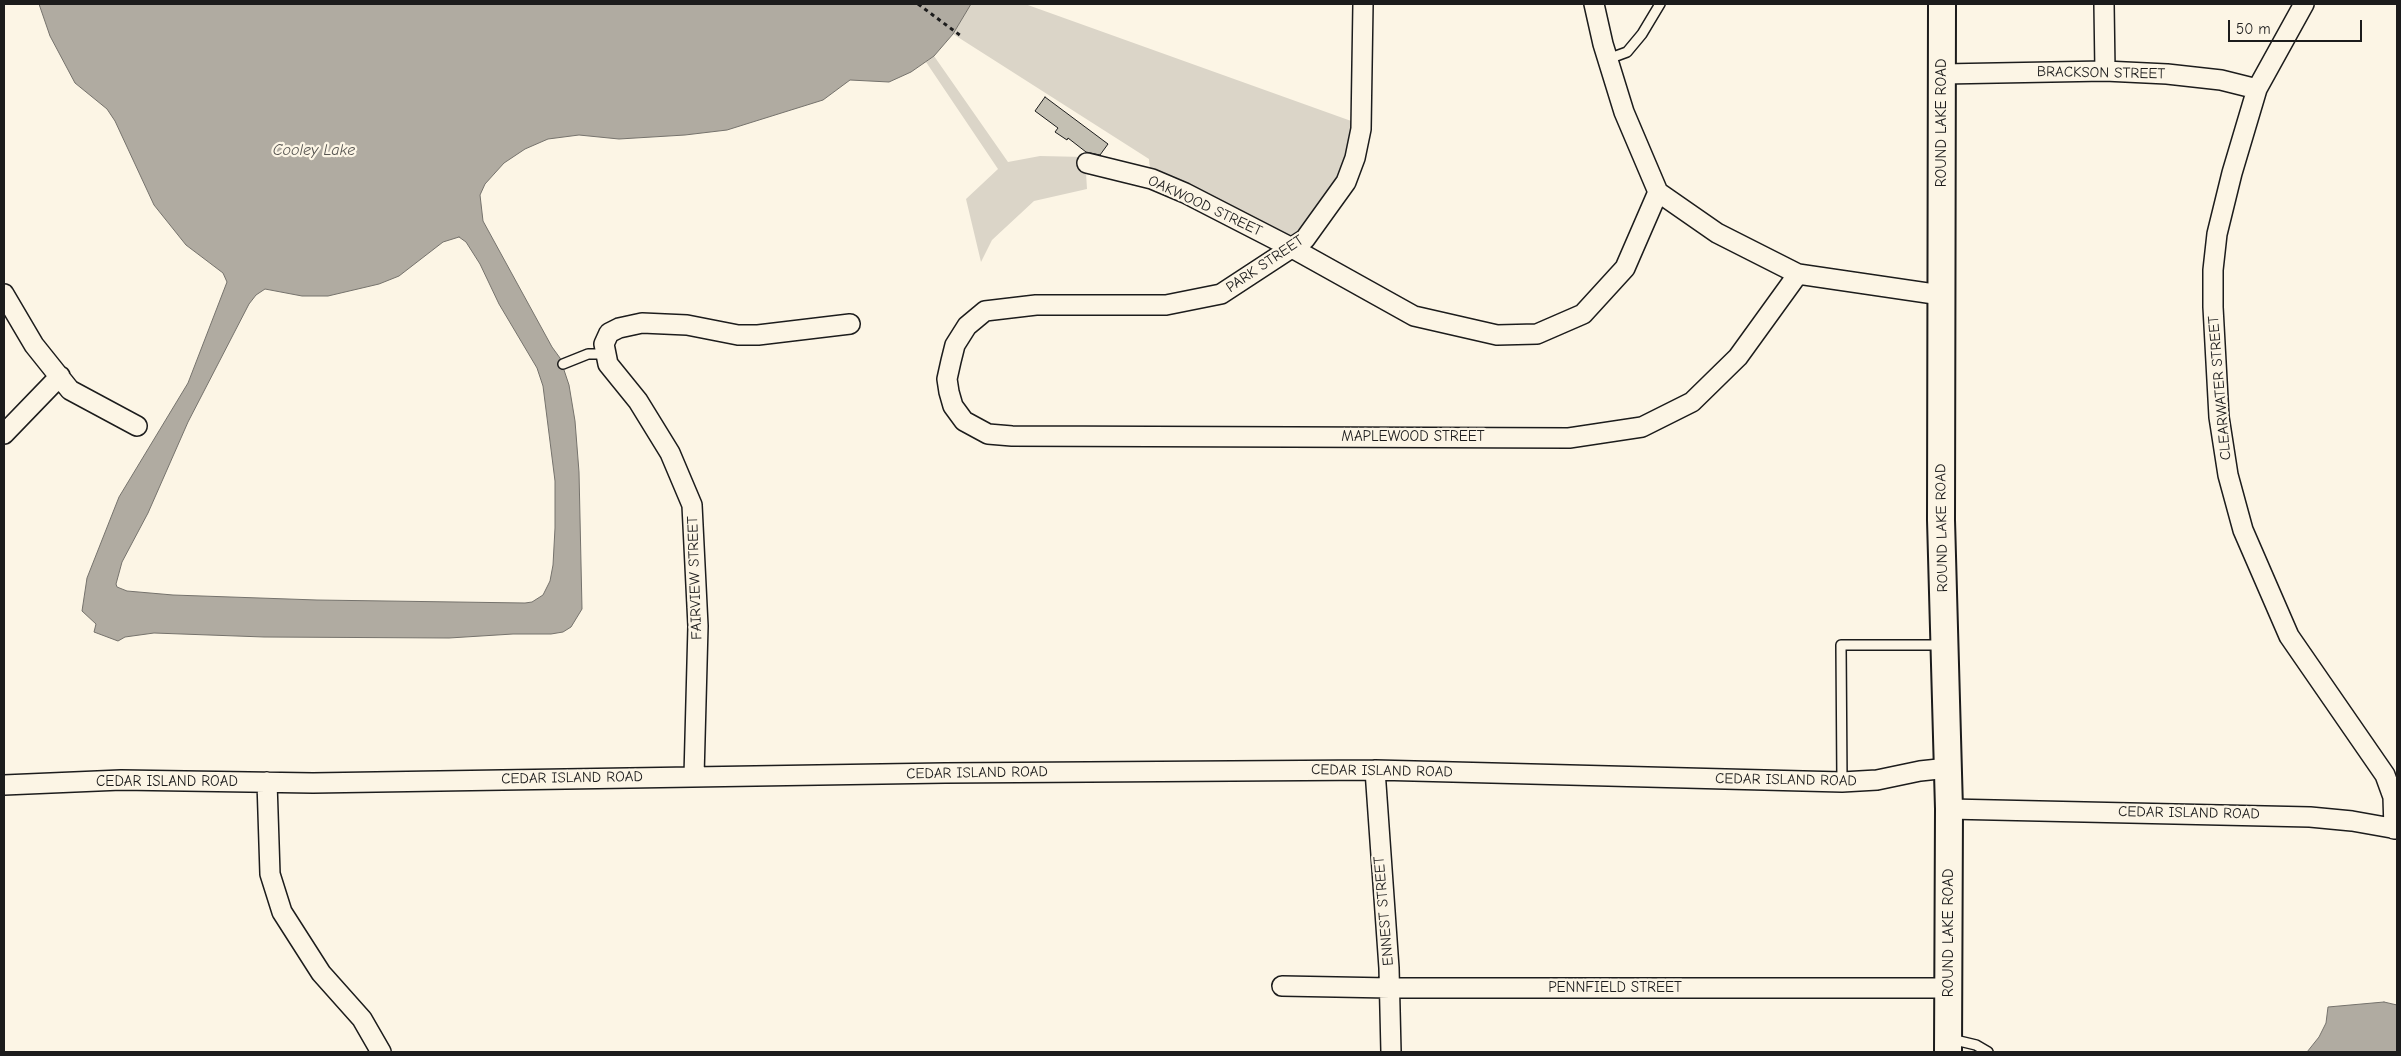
<!DOCTYPE html>
<style>
body{margin:0}
#map{position:relative;width:2401px;height:1056px;overflow:hidden;background:#fcf5e5;font-family:"Comic Neue",sans-serif}
canvas{display:block}
.frame{position:absolute;inset:0;border:5px solid #1c1c1c;pointer-events:none}
.scale{position:absolute;left:2228px;top:20px;width:134px;height:22px;box-sizing:border-box;border:2px solid #1c1c1c;border-top:0;padding-left:6px;font-size:15px;line-height:18px;white-space:nowrap;color:#1c1c1c;-webkit-text-stroke:4px #fcf5e5;paint-order:stroke}
</style>
<div id="map">
<canvas width="2401" height="1056"></canvas>
<div class="frame"></div>
<div class="scale">50 m</div>
</div>
<script>
const g = document.querySelector('canvas').getContext('2d');
g.lineJoin = 'round';
function fillPath(path, color) { g.fillStyle = color; g.fill(path, 'evenodd'); }
const shape = rows => new Path2D(rows.map(r => 'M' + r).join(''));
function stroke(path, color, width, dash) { g.strokeStyle = color; g.lineWidth = width; g.lineCap = dash ? 'butt' : 'round'; g.setLineDash(dash || []); g.stroke(path); }
function drawText(font, color, halo, rows, align = 'center') {
  g.font = font + ' "Comic Neue",sans-serif'; g.lineWidth = 4.5; g.setLineDash([]); g.textBaseline = 'middle'; g.strokeStyle = halo; g.fillStyle = color; for (const [text, x, y, turn = 0] of rows) {
    g.save(); g.translate(x, y); g.rotate((+turn || 0) * Math.PI / 180); g.textAlign = isNaN(turn) ? turn : align; if (halo) g.strokeText(text, 0, 0); g.fillText(text, 0, 0); g.restore();
  }
}
fillPath(shape([
 [971,4,1025,4,1354,122,1348,157,1335,187,1310,220,1288,239,1150,170,1149,159,953,34],
 [934,56,1008,162,1040,156,1085,157,1087,189,1034,201,992,240,981,262,966,199,998,169,926,62]
]), '#dbd5c8');
const water = shape([
 [39,4,971,4,953,34,934,56,911,72,889,82,850,80,823,100,727,130,685,135,619,139,579,135,548,139,525,149,504,163,485,184,480,195,483,221,552,347,560,358,569,385,575,421,579,472,582,609,571,627,563,632,551,634,513,634,449,638,264,637,154,633,125,637,118,641,94,632,96,624,82,611,87,578,119,497,188,383,227,282,223,273,186,245,154,205,115,121,107,109,75,83,50,36,39,4],
 [459,237,466,242,480,264,499,304,537,368,543,386,555,481,555,528,553,565,550,581,543,595,532,602,525,603,317,600,173,595,127,591,117,587,116,584,122,562,148,513,188,422,249,304,256,295,265,289,302,296,328,296,379,284,399,276,443,242,459,237],
 [2384,1002,2397,1005,2397,1052,2307,1052,2319,1037,2326,1023,2328,1007,2384,1002]
]);
fillPath(water, '#b0aba1');
stroke(water, '#75726c', 1);
const building = shape([
 [1045,97,1108,144,1100,155,1086,152,1068,138,1067,140,1055,132,1058,128,1035,111,1045,97]
]);
fillPath(building, '#c4c0b3');
stroke(building, '#1c1c1c', 1);
const lane = shape([
 [1608,59,1627,52,1642,34,1660,4],
 [563,364,588,354,605,354],
 [1842,782,1841,645,1943,645],
 [1951,1039,1976,1045,1988,1052]
]);
const street = shape([
 [1363,4,1361,129,1355,158,1346,182,1305,239,1221,294,1166,305,1036,305,985,311,967,326,955,345,951,361,947,379,949,392,953,406,964,421,988,434,1012,436,1569,438,1642,427,1692,402,1738,357,1798,274],
 [1594,4,1603,44,1624,112,1658,192,1717,233,1798,274,1941,295],
 [2104,4,2105,71],
 [2304,4,2257,89,2232,173,2217,234,2213,270,2213,307,2219,417,2228,475,2243,530,2289,636,2385,775,2393,797,2394,829],
 [1943,74,2105,71,2167,74,2221,80,2257,89],
 [1087,163,1152,179,1185,193,1292,248,1414,316,1497,335,1537,334,1583,314,1625,268,1658,192],
 [4,294,34,345,70,390,137,426],
 [4,434,60,376],
 [1375,770,1389,968,1391,1052],
 [694,776,698,626,692,505,670,453,638,401,608,364,604,344,609,333,619,328,642,323,687,325,738,335,758,335,850,324],
 [267,782,270,874,282,912,321,973,362,1019,381,1052],
 [4,785,121,780,313,783,945,773,1375,770,1842,782,1877,780,1920,771,1948,768],
 [1949,809,2310,817,2352,821,2397,829],
 [1282,986,1390,988,1949,988]
]);
const secondary = shape([
 [1942,4,1941,520,1949,809,1948,1052]
]);
stroke(lane, '#1c1c1c', 12);
stroke(street, '#1c1c1c', 22);
stroke(secondary, '#1c1c1c', 30);
stroke(shape([
 [918,4,961,36]
]), '#1c1c1c', 3, [4, 4]);
stroke(lane, '#fcf5e5', 9);
stroke(street, '#fcf5e5', 19);
stroke(secondary, '#fcf5e5', 26);
drawText('15px', '#1c1c1c', '#fcf5e5', [
 ["BRACKSON STREET",2101,73,1],
 ["ROUND LAKE ROAD",1942,123,-90],
 ["OAKWOOD STREET",1205,206,25],
 ["PARK STREET",1265,264,-34],
 ["CLEARWATER STREET",2220,388,-95],
 ["MAPLEWOOD STREET",1413,437],
 ["ROUND LAKE ROAD",1942,528,-91],
 ["FAIRVIEW STREET",695,578,-92],
 ["CEDAR ISLAND ROAD",1382,771,1],
 ["CEDAR ISLAND ROAD",977,773,-1],
 ["CEDAR ISLAND ROAD",572,778,-1],
 ["CEDAR ISLAND ROAD",1786,780,1],
 ["CEDAR ISLAND ROAD",167,782],
 ["CEDAR ISLAND ROAD",2189,813,1],
 ["ENNEST STREET",1384,911,-95],
 ["ROUND LAKE ROAD",1949,933,-90],
 ["PENNFIELD STREET",1615,988]
]);
drawText('italic 16px', '#575551', '#fcf5e5', [
 ["Cooley Lake",314,150]
]);
</script>
